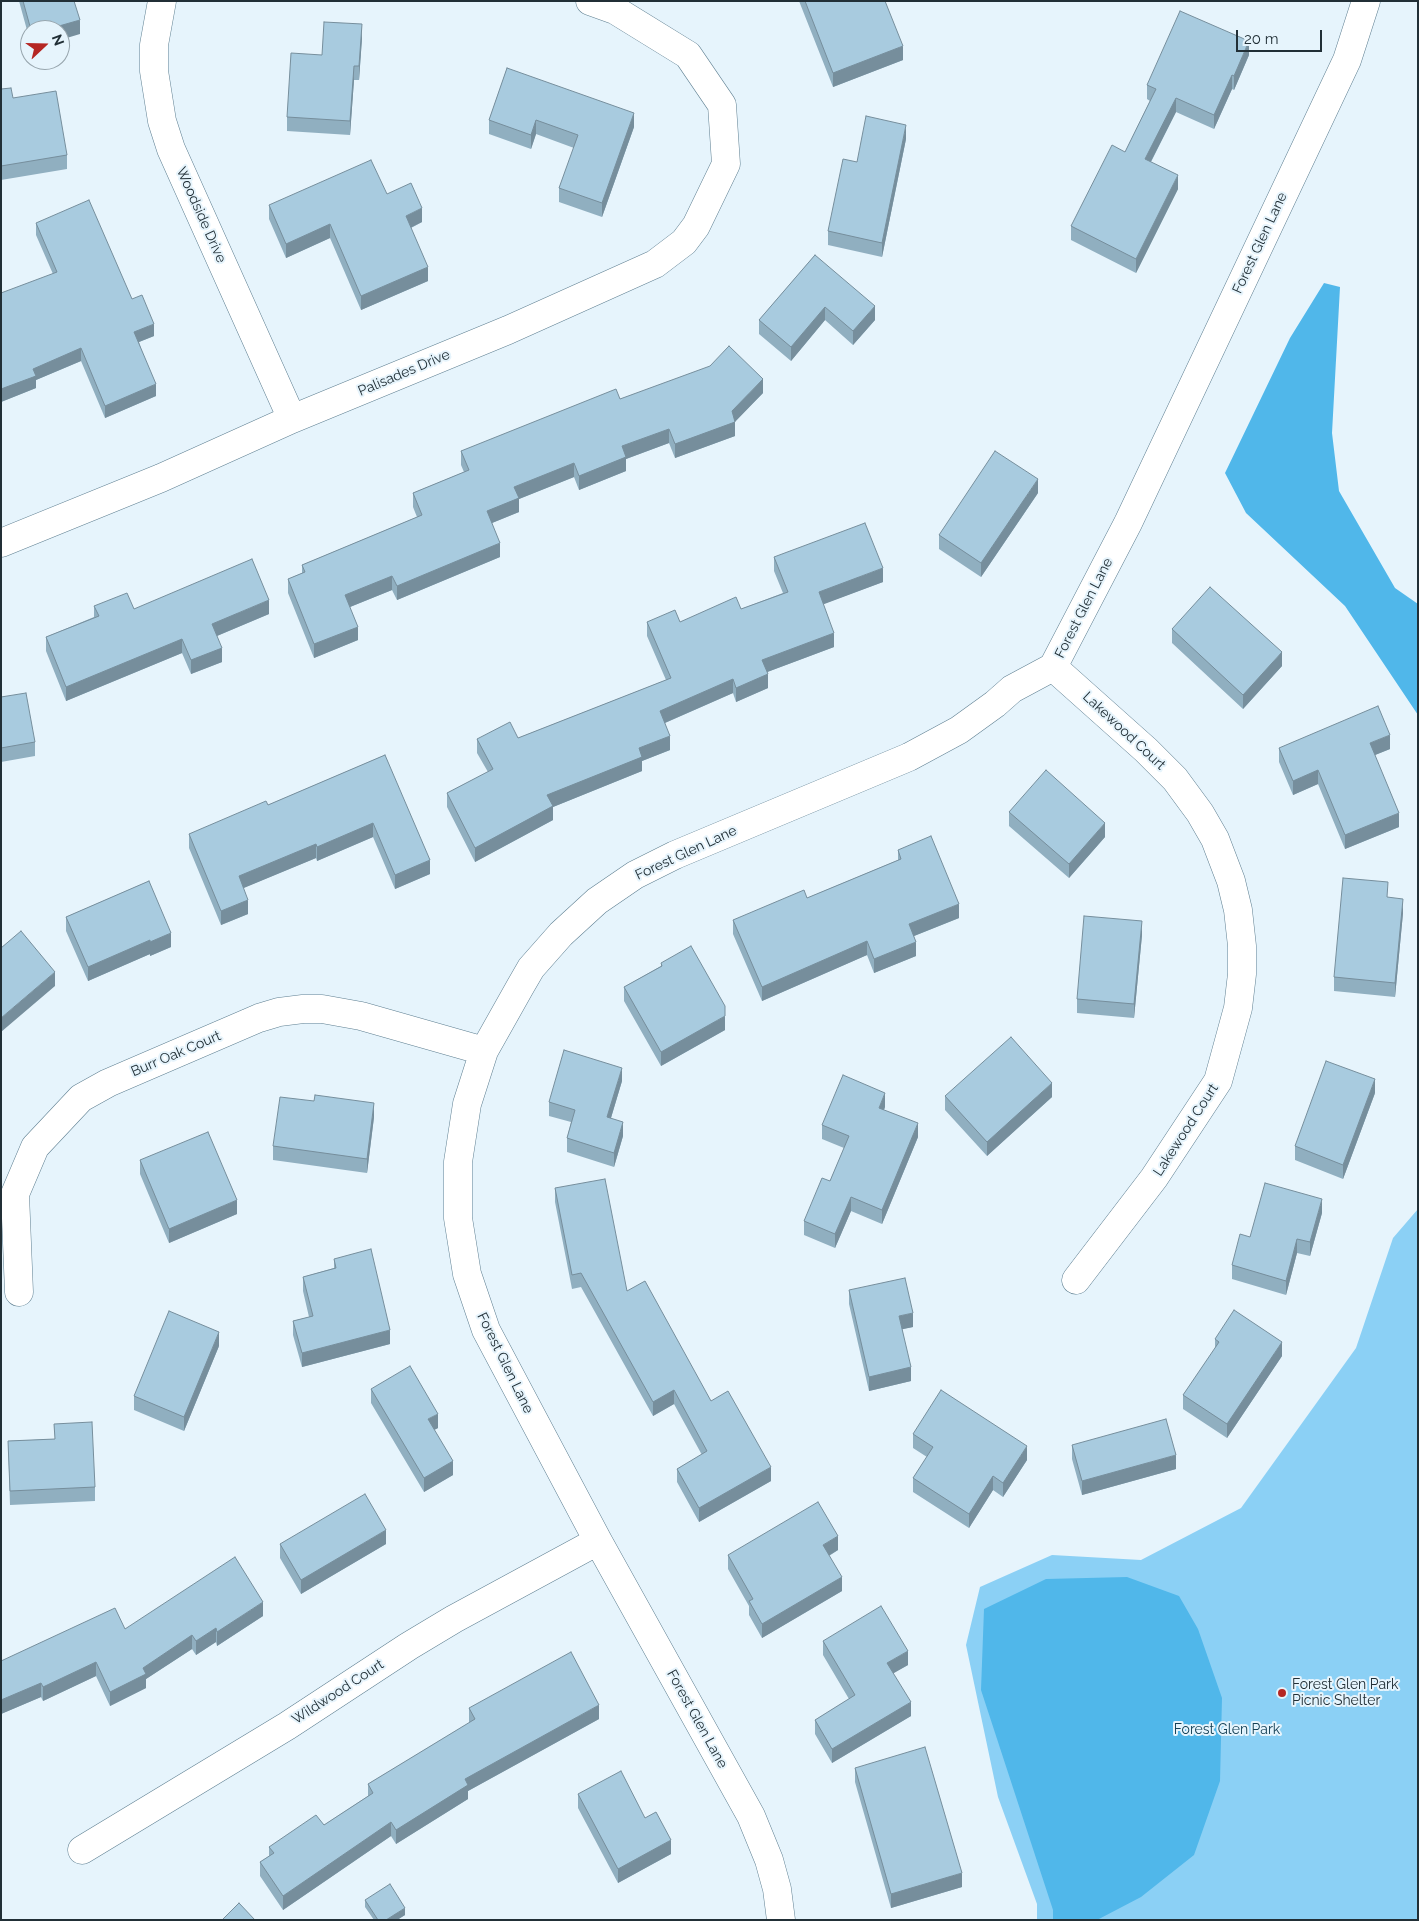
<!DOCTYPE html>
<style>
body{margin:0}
#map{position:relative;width:1419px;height:1921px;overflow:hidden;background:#e6f4fc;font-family:Raleway,sans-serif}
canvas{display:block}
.frame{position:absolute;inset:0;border:2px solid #212f36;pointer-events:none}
.north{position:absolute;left:20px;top:20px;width:50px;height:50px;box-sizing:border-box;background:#e6f4fc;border:1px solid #97a5ad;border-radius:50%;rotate:69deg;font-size:14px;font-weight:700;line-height:20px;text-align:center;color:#212f36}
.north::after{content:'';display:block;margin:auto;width:18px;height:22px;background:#b52623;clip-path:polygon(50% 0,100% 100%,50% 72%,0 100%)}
.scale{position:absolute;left:1236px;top:30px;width:86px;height:22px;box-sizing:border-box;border:2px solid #212f36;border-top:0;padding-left:6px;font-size:15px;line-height:18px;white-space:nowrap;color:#212f36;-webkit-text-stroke:4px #e6f4fc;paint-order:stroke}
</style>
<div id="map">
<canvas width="1419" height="1921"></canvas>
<div class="frame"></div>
<div class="north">N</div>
<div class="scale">20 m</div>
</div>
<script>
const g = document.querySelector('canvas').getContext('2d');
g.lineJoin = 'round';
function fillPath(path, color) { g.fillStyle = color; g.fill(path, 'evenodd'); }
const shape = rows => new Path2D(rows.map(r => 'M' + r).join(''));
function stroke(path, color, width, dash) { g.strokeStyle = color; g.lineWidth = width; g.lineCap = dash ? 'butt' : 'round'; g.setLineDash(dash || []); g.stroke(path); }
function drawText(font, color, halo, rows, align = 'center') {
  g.font = font + ' Raleway,sans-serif'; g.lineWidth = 4; g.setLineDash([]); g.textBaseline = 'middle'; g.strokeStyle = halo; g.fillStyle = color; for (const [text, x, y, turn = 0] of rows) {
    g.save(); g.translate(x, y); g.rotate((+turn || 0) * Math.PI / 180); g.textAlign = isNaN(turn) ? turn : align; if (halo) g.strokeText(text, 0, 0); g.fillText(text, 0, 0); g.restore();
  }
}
fillPath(shape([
 [1418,1209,1418,1920,1037,1920,1037,1904,998,1797,966,1645,980,1587,1052,1555,1141,1560,1241,1508,1356,1348,1393,1238]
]), '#8bd0f5');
fillPath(shape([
 [1324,283,1340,287,1332,433,1339,491,1395,588,1418,604,1418,715,1345,606,1246,513,1225,473,1290,338],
 [1127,1577,1179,1596,1198,1629,1222,1698,1220,1781,1194,1855,1141,1897,1097,1920,1053,1920,1053,1910,981,1690,984,1609,1046,1579]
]), '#50b7ea');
const minor = shape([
 [162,1,154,45,154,71,162,121,171,149,292,419],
 [1,543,161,478,292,419,508,330,655,264,684,242,696,226,726,164,722,105,688,55,615,10,590,1],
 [1053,667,1146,750,1175,779,1200,813,1215,839,1231,881,1238,910,1242,946,1242,974,1238,1008,1218,1081,1154,1178,1076,1280],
 [19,1292,15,1194,35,1147,81,1098,108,1083,259,1018,279,1012,303,1009,322,1009,361,1016,484,1051],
 [82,1850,287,1726,409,1646,454,1619,598,1541],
 [781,1920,777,1889,769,1860,751,1816,598,1541,486,1330,467,1274,458,1218,458,1162,467,1104,484,1051,520,987,531,968,561,934,597,901,635,875,675,855,909,757,959,730,995,704,1012,689,1053,667,1128,523,1347,60,1366,1]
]);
stroke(minor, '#5e7f91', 29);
stroke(minor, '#fff', 28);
fillPath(shape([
 [19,1,74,1,80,34,60,30,30,30,30,41],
 [799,1,885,1,903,60,833,87],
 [362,38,359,80,354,80,350,135,287,131,287,117,322,55],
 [1249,55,1234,90,1232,89,1214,129,1176,112,1151,162,1178,189,1136,273,1071,240,1071,226,1125,152,1150,101,1147,99,1147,85],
 [507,68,634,127,602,217,559,202,559,188,574,148,536,134,531,149,489,134,489,120],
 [1,89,13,98,67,155,67,169,1,180],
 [906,139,882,257,828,245,828,231,857,162],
 [387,194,422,222,411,228,428,281,361,310,330,238,286,258,269,219,269,205],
 [36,223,132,299,154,336,139,342,156,396,105,418,81,361,36,380,36,388,1,402,53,274,36,235],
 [815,255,875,320,853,345,825,320,791,361,759,334,759,320],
 [763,393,735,421,735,436,675,458,669,443,626,459,626,471,579,490,574,477,519,499,519,512,492,523,500,557,397,600,392,590,350,607,358,640,314,658,288,593,288,579,302,573,302,565,417,517,413,507,413,493,464,472,461,465,461,451,620,399],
 [1038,493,981,577,939,549,939,535],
 [774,557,883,582,823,604,834,647,767,672,768,688,736,702,733,693,665,723,670,750,642,761,642,771,553,807,553,820,475,862,447,807,447,793,488,772,477,753,477,739,518,738,666,680,647,636,647,622,680,622,741,609,783,593,774,571],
 [94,606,134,609,269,614,217,636,222,662,191,674,182,653,66,701,46,651,46,637,94,617],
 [1172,629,1282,666,1243,709,1172,643],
 [1,697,35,742,35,756,1,762],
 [1279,748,1390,749,1375,755,1399,827,1345,849,1318,784,1293,795,1279,762],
 [385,755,430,874,395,889,373,837,317,861,316,858,243,888,248,914,221,925,189,848,189,834,268,805],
 [1009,812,1105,837,1069,878,1009,826],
 [898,850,959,918,914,936,916,956,874,973,867,955,762,1001,733,934,733,920,807,898,898,860],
 [149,881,171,947,150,956,150,954,88,981,66,931,66,917],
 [1388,898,1403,913,1395,997,1334,991,1334,977],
 [1142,935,1134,1018,1077,1013,1077,999],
 [661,963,725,1030,661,1066,624,1001,624,987,661,966],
 [622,1081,611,1118,623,1136,614,1167,567,1152,567,1138,571,1122,549,1116,549,1102],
 [1375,1093,1343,1179,1295,1160,1295,1146],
 [945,1096,1052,1097,987,1156,945,1110],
 [885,1107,884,1110,918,1137,882,1224,851,1211,835,1248,804,1235,804,1221,830,1181,844,1148,822,1139,822,1125],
 [374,1117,367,1173,273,1160,273,1146],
 [140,1160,237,1214,169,1243,140,1174],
 [555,1188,627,1291,711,1401,771,1481,699,1522,677,1482,677,1469,702,1455,674,1404,653,1416,581,1287,572,1289,555,1202],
 [1322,1213,1310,1256,1297,1253,1286,1295,1232,1279,1232,1265,1250,1237],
 [334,1259,390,1344,302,1367,293,1335,293,1321,309,1317,303,1291,303,1277,334,1268],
 [849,1290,913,1327,902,1329,911,1381,869,1391,849,1304],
 [1215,1339,1282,1356,1227,1438,1183,1409,1183,1395,1215,1349],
 [219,1346,184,1431,134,1410,134,1396],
 [371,1389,438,1428,434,1430,453,1475,424,1492,371,1403],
 [54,1424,95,1487,95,1501,10,1505,8,1441,55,1439],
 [913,1434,1027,1460,1003,1497,993,1490,969,1528,913,1492,913,1478,927,1457,913,1448],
 [1072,1445,1176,1469,1082,1495,1072,1459],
 [280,1544,386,1544,301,1594,280,1558],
 [838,1550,829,1556,842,1591,762,1638,749,1615,749,1606,728,1569,728,1555],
 [263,1616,217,1646,216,1642,196,1655,192,1649,146,1679,146,1688,110,1706,96,1676,43,1701,41,1697,1,1714,1,1661,125,1629],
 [823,1641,908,1665,893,1673,911,1716,832,1763,815,1734,815,1720,849,1699,823,1655],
 [469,1708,599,1719,468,1791,468,1799,396,1844,391,1836,283,1910,260,1876,260,1862,269,1856,269,1847,324,1825,368,1796,368,1784,469,1723],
 [855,1768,962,1887,891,1908,855,1782],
 [578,1794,645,1818,671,1854,618,1883,578,1808],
 [365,1900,405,1915,397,1920,374,1920,365,1907]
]), '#90afc0');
fillPath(shape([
 [80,20,80,34,60,40,60,30,45,30],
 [362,24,362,38,359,80,359,66],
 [1249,41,1249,55,1234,90,1234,76],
 [903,46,903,60,833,87,833,73],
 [354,66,354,80,350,135,350,121],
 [1232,75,1232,89,1214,129,1214,115],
 [1176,98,1176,112,1145,173,1145,159],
 [634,113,634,127,602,217,602,203],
 [536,120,536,134,531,149,531,135],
 [906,125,906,139,882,257,882,243],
 [1178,175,1178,189,1136,273,1136,259],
 [422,208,422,222,406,230,406,216],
 [330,224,330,238,286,258,286,244],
 [428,267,428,281,361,310,361,296],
 [875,306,875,320,853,345,853,331],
 [825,307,825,320,791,361,791,347],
 [154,324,154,336,134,344,134,332],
 [81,348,81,361,36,380,36,388,1,402,1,389,33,369],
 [763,379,763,393,734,423,735,422,735,436,675,458,675,444,732,411],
 [156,384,156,396,105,418,105,406],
 [669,429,669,443,626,459,626,471,579,490,579,476,622,446],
 [574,463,574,477,519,499,519,512,487,525,487,511,514,487],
 [1038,479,1038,493,981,577,981,563],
 [500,543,500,557,397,600,397,586],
 [883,568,883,582,819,606,819,592],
 [392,576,392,590,345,609,345,595],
 [269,600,269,614,212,638,212,624],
 [358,627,358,640,314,658,314,644],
 [834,633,834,647,762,674,762,660],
 [182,639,182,653,66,701,66,687],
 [222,648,222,662,191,674,191,660],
 [1282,652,1282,666,1243,709,1243,695],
 [768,674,768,688,736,702,736,688],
 [733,679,733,693,660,725,660,711],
 [1390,735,1390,749,1370,757,1370,743],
 [670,736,670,750,642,761,642,771,553,807,553,820,475,862,475,848,547,795,639,748],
 [1318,770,1318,784,1293,795,1293,781],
 [1399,813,1399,827,1345,849,1345,835],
 [373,823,373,837,317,861,317,847],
 [1105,823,1105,837,1069,878,1069,864],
 [316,844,316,858,239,890,239,876],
 [430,860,430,874,395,889,395,875],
 [1403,899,1403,913,1395,997,1395,983],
 [248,900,248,914,221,925,221,911],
 [959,904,959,918,909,938,909,924],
 [1142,921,1142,935,1134,1018,1134,1004],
 [171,933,171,947,150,956,150,942],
 [150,940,150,954,88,981,88,967],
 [867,941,867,955,762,1001,762,987],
 [916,942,916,956,874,973,874,959],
 [55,972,55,986,1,1032,1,1018],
 [725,1016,725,1030,661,1066,661,1052],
 [622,1068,622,1081,607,1131,607,1117],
 [1375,1079,1375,1093,1343,1179,1343,1165],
 [1052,1083,1052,1097,987,1156,987,1142],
 [885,1093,885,1107,879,1122,879,1108],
 [374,1103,374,1117,367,1173,367,1159],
 [623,1122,623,1136,614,1167,614,1153],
 [918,1123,918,1137,882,1224,882,1210],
 [851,1197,851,1211,835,1248,835,1234],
 [1322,1199,1322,1213,1310,1256,1310,1242],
 [237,1200,237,1214,169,1243,169,1229],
 [1297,1239,1297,1253,1286,1295,1286,1281],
 [913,1313,913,1327,899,1330,899,1316],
 [390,1330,390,1344,302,1367,302,1353],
 [219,1332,219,1346,184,1431,184,1417],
 [1282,1342,1282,1356,1227,1438,1227,1424],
 [911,1367,911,1381,869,1391,869,1377],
 [674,1390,674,1404,653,1416,653,1402],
 [438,1414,438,1428,428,1433,428,1419],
 [1027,1446,1027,1460,1003,1497,1003,1483],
 [1176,1455,1176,1469,1082,1495,1082,1481],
 [453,1461,453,1475,424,1492,424,1478],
 [771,1467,771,1481,699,1522,699,1508],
 [993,1476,993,1490,969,1528,969,1514],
 [386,1530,386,1544,301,1594,301,1580],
 [838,1536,838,1550,823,1559,823,1545],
 [842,1577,842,1591,762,1638,762,1624],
 [263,1602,263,1616,217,1646,217,1632],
 [216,1628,216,1642,196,1655,196,1641],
 [192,1635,192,1649,146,1679,146,1688,110,1706,110,1692,143,1668],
 [908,1651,908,1665,887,1677,887,1663],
 [96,1662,96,1676,43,1701,43,1687],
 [41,1683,41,1697,1,1714,1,1700],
 [911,1702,911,1716,832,1763,832,1749],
 [599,1705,599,1719,468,1791,468,1799,396,1844,396,1830,465,1779],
 [391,1822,391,1836,283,1910,283,1896],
 [671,1840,671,1854,618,1883,618,1869],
 [962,1873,962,1887,891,1908,891,1894],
 [405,1908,405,1915,397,1920,386,1920]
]), '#768e9c');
const building = shape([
 [23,1,74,1,80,20,45,30,31,30,23,1],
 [805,1,885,1,903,46,833,73,805,1],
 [1180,11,1249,41,1234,76,1232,75,1214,115,1176,98,1145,159,1178,175,1136,259,1071,226,1112,145,1125,152,1156,89,1147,85,1180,11],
 [324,22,362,24,359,66,354,66,350,121,287,117,291,53,322,55,324,22],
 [507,68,634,113,602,203,559,188,578,135,536,120,531,135,489,120,507,68],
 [11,88,13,98,56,91,67,155,1,166,1,89,11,88],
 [866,116,906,125,882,243,828,231,843,159,857,162,866,116],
 [371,160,387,194,411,183,422,208,406,216,428,267,361,296,330,224,286,244,269,205,371,160],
 [89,200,132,299,142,295,154,324,134,332,156,384,105,406,81,348,33,369,36,376,1,389,1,293,57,272,36,223,89,200],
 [815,255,875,306,853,331,825,307,791,347,759,320,815,255],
 [729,346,763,379,732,411,735,422,675,444,669,429,622,446,626,457,579,476,574,463,514,487,519,498,487,511,500,543,397,586,392,576,345,595,358,627,314,644,288,579,305,572,302,565,422,515,413,493,469,470,461,451,616,389,620,399,710,366,729,346],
 [995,451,1038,479,981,563,939,535,995,451],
 [865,523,883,568,819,592,834,633,762,660,768,674,736,688,733,679,660,711,670,736,639,748,642,757,547,795,553,806,475,848,447,793,493,769,477,739,510,722,518,738,671,678,647,622,675,610,680,622,736,597,741,609,788,592,774,557,865,523],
 [252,559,269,600,212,624,222,648,191,660,182,639,66,687,46,637,99,616,94,606,127,593,134,609,252,559],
 [1210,587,1282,652,1243,695,1172,629,1210,587],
 [26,693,35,742,1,748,1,697,26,693],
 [1378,706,1390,735,1370,743,1399,813,1345,835,1318,770,1293,781,1279,748,1378,706],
 [385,755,430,860,395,875,373,823,317,847,316,844,239,876,248,900,221,911,189,834,266,801,268,805,385,755],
 [1046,770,1105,823,1069,864,1009,812,1046,770],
 [931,836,959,904,909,924,916,942,874,959,867,941,762,987,733,920,804,890,807,898,901,859,898,850,931,836],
 [1343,878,1388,882,1387,897,1403,899,1395,983,1334,977,1343,878],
 [149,881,171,933,150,942,150,940,88,967,66,917,149,881],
 [1084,916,1142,921,1134,1004,1077,999,1084,916],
 [21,931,55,972,1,1018,1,948,21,931],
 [691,946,725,1006,725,1016,661,1052,624,987,662,966,661,963,691,946],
 [1011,1037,1052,1083,987,1142,945,1096,1011,1037],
 [564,1050,622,1068,607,1117,623,1122,614,1153,567,1138,575,1110,549,1102,564,1050],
 [1326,1061,1375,1079,1343,1165,1295,1146,1326,1061],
 [843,1075,885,1093,879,1108,918,1123,882,1210,851,1197,835,1234,804,1221,822,1178,830,1181,849,1136,822,1125,843,1075],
 [315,1095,374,1103,367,1159,273,1146,280,1097,314,1101,315,1095],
 [208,1132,237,1200,169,1229,140,1160,208,1132],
 [605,1179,627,1291,645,1281,711,1401,728,1391,771,1467,699,1508,677,1469,707,1451,674,1390,653,1402,581,1273,572,1275,555,1188,605,1179],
 [1265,1183,1322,1199,1310,1242,1297,1239,1286,1281,1232,1265,1240,1234,1250,1237,1265,1183],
 [371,1249,390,1330,302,1353,293,1321,313,1316,303,1277,336,1268,334,1259,371,1249],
 [905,1278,913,1313,899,1316,911,1367,869,1377,849,1290,905,1278],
 [1234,1310,1282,1342,1227,1424,1183,1395,1219,1342,1215,1339,1234,1310],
 [169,1311,219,1332,184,1417,134,1396,169,1311],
 [410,1366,438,1414,428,1419,453,1461,424,1478,371,1389,410,1366],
 [941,1390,1027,1446,1003,1483,993,1476,969,1514,913,1478,933,1447,913,1434,941,1390],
 [1166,1419,1176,1455,1082,1481,1072,1445,1166,1419],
 [92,1422,95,1487,10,1491,8,1441,55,1439,54,1424,92,1422],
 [365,1494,386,1530,301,1580,280,1544,365,1494],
 [818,1502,838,1536,823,1545,842,1577,762,1624,749,1601,753,1599,728,1555,818,1502],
 [235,1557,263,1602,217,1632,216,1628,196,1641,192,1635,143,1668,146,1674,110,1692,96,1662,43,1687,41,1683,1,1700,1,1661,115,1608,125,1629,235,1557],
 [881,1606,908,1651,887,1663,911,1702,832,1749,815,1720,855,1695,823,1641,881,1606],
 [571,1652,599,1705,465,1779,468,1785,396,1830,391,1822,283,1896,260,1862,274,1853,269,1847,316,1815,324,1825,373,1793,368,1784,475,1719,469,1708,571,1652],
 [925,1747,962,1873,891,1894,855,1768,925,1747],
 [621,1771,645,1818,656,1812,671,1840,618,1869,578,1794,621,1771],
 [390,1884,405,1908,386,1920,378,1920,365,1900,390,1884],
 [239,1903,255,1920,222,1920,239,1903]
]);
fillPath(building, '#a8cbdf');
stroke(building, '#768e9c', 1);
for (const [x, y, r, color] of [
 [1282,1693,5,"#b52623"]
]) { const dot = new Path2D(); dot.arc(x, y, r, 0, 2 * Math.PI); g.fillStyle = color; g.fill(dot); stroke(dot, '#e6f4fc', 2); }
drawText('14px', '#212f36', '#e6f4fc', [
 ["Woodside Drive",201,215,66],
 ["Forest Glen Lane",1260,243,-65],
 ["Palisades Drive",404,373,-23],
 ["Forest Glen Lane",1084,608,-63],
 ["Lakewood Court",1124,731,43],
 ["Forest Glen Lane",686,853,-25],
 ["Burr Oak Court",176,1054,-23],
 ["Lakewood Court",1186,1130,-57],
 ["Forest Glen Lane",505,1363,64],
 ["Wildwood Court",338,1692,-33],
 ["Forest Glen Lane",697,1719,61]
]);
drawText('14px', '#212f36', '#e6f4fc', [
 ["Forest Glen Park",1292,1685],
 ["Picnic Shelter",1292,1701]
], 'left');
drawText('14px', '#144055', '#e6f4fc', [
 ["Forest Glen Park",1227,1730]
]);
</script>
